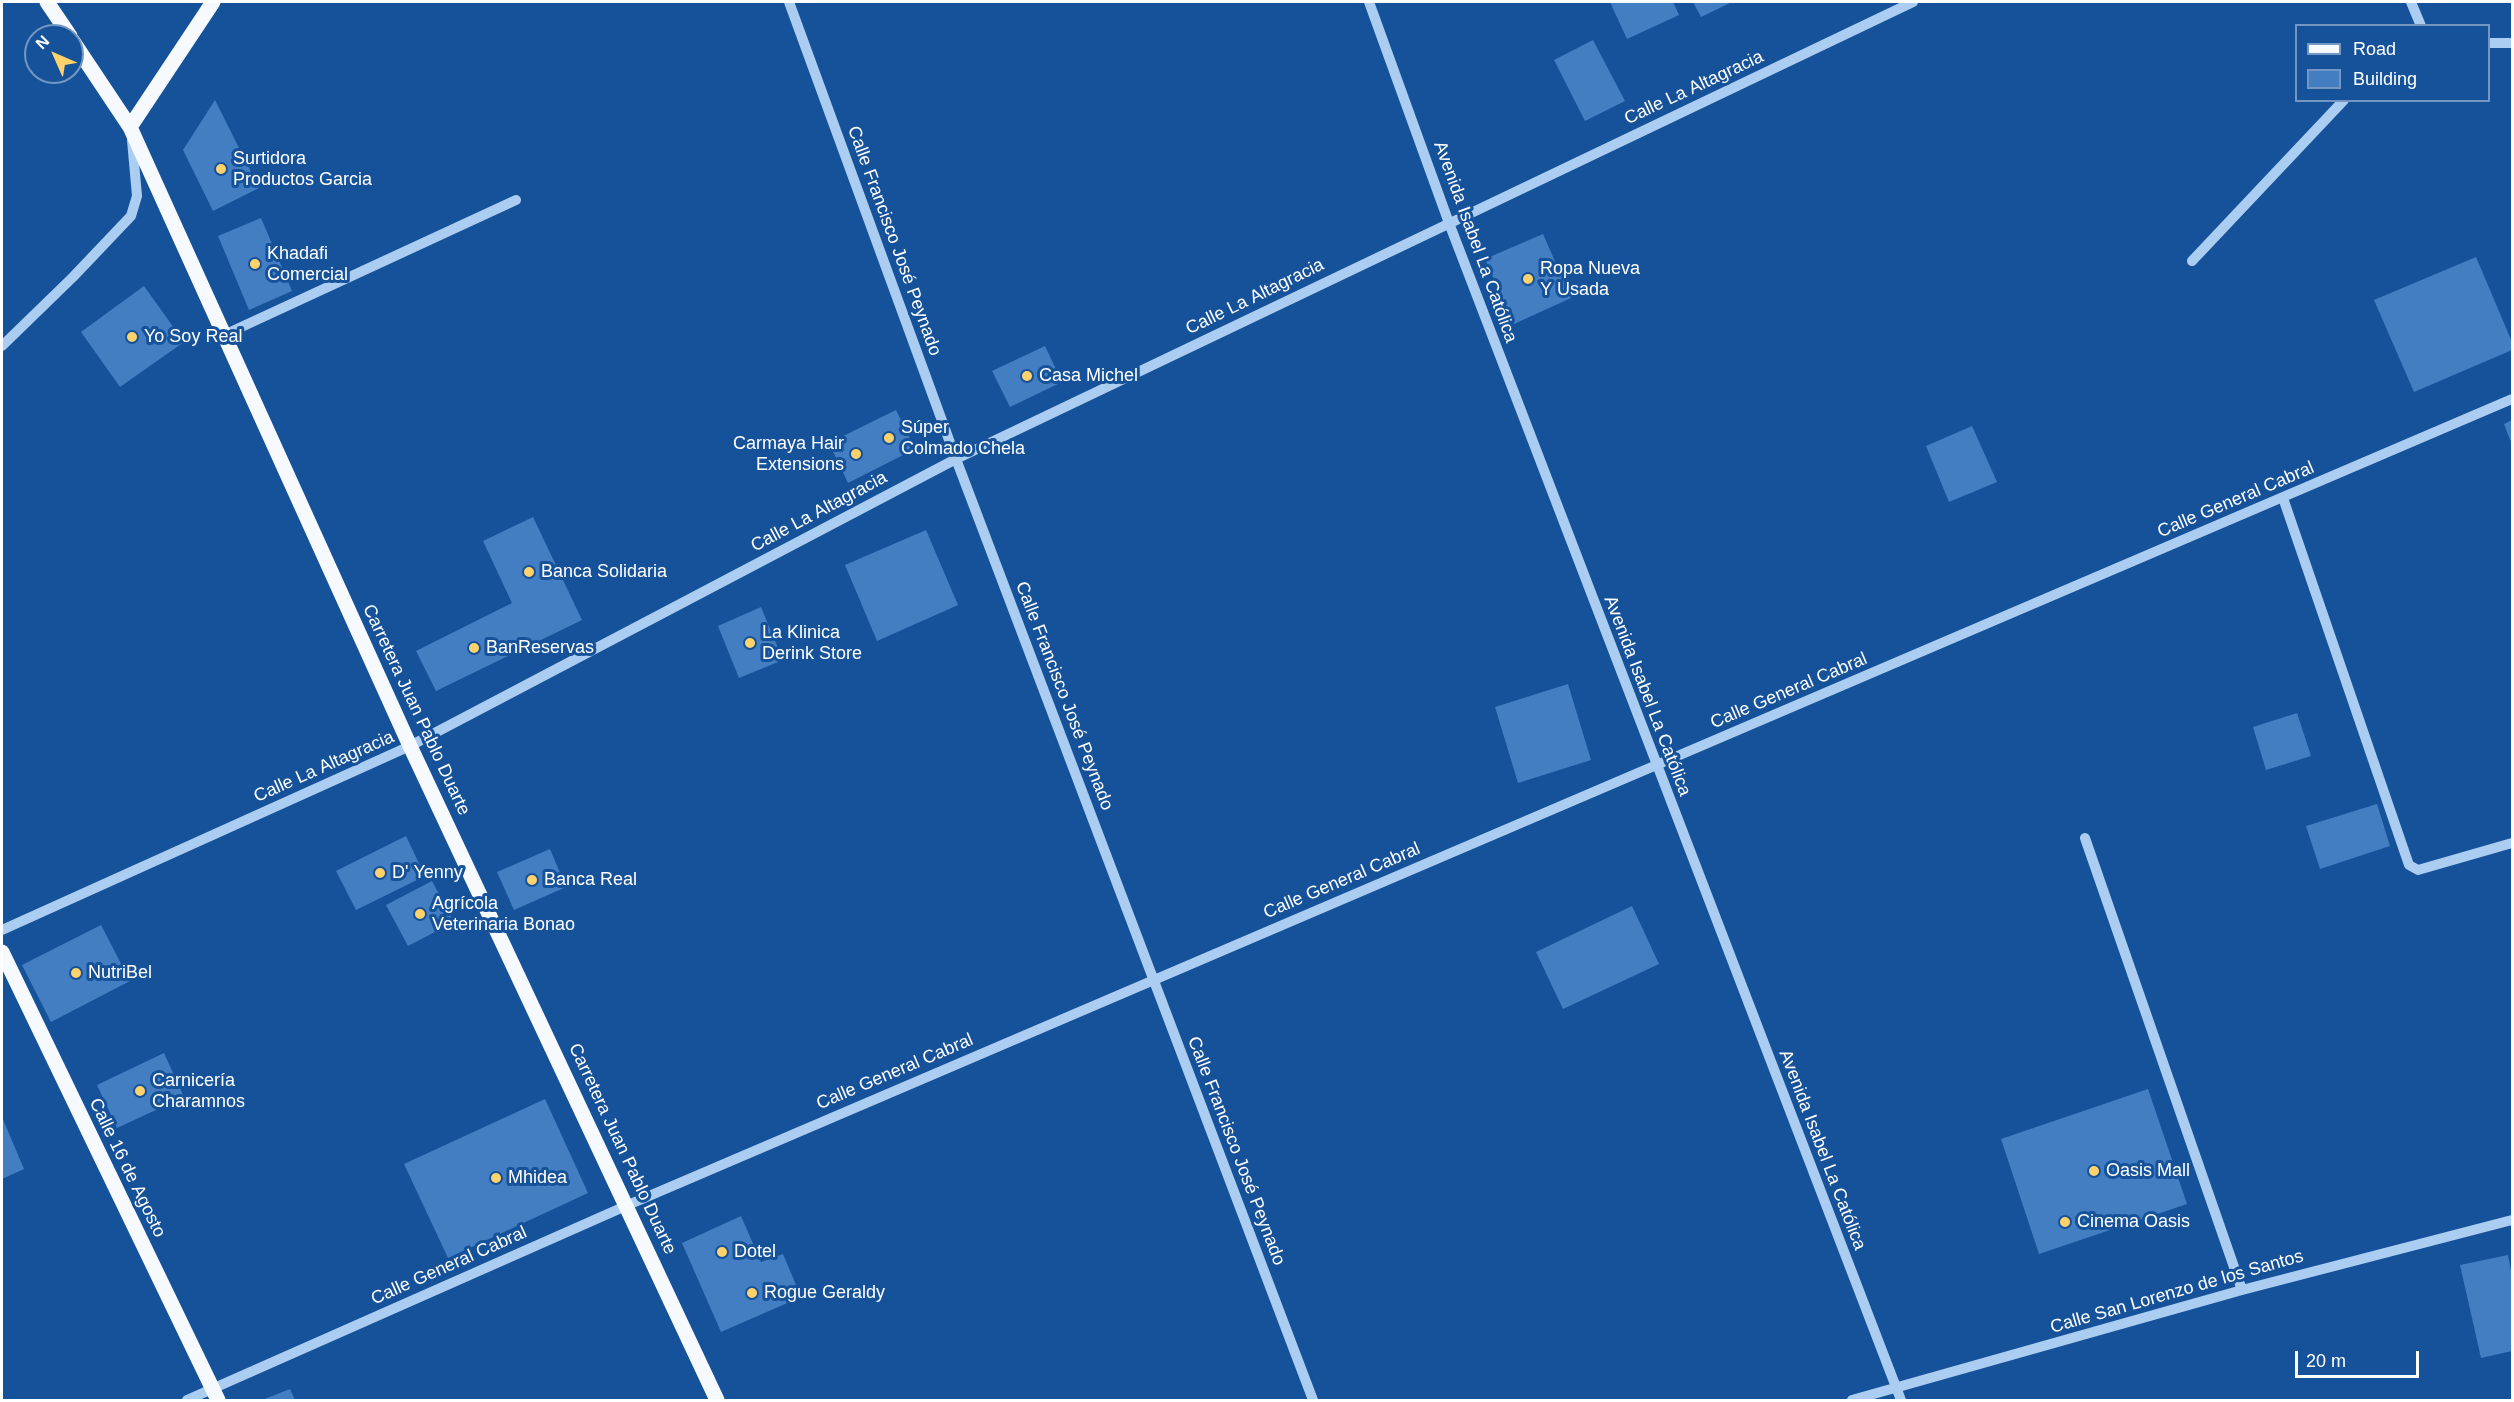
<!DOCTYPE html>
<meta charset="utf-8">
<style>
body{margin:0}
#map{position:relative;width:2514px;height:1402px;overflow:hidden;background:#16529a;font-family:Arial,sans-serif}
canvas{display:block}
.frame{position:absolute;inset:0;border:3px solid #fff;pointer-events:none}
.legend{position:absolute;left:2295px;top:24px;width:195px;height:78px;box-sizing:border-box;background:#16529a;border:2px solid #7397c2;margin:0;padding:8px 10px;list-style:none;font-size:18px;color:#fff}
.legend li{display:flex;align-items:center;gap:12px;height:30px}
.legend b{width:30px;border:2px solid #7397c2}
.north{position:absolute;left:24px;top:24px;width:60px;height:60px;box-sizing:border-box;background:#16529a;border:2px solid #7397c2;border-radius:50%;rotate:315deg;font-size:16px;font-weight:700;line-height:24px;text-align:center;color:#fff}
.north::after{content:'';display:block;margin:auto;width:21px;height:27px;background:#ffd26c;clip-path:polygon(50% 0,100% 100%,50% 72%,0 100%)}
.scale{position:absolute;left:2295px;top:1351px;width:124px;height:27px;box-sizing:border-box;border:3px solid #fff;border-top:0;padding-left:8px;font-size:18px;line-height:21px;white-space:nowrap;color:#fff;-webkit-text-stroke:4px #16529a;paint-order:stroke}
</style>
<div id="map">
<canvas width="2514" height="1402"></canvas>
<div class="frame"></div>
<ul class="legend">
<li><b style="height:8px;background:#f6faff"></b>Road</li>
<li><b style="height:16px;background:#437ec3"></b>Building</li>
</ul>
<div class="north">N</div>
<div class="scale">20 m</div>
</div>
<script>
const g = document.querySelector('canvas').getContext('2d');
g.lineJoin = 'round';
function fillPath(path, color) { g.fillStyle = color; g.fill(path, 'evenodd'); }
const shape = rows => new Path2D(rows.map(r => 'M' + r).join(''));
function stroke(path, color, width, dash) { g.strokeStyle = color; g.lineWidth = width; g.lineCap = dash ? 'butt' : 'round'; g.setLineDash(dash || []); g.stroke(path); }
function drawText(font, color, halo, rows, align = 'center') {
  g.font = font + ' Arial,sans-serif'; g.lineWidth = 6; g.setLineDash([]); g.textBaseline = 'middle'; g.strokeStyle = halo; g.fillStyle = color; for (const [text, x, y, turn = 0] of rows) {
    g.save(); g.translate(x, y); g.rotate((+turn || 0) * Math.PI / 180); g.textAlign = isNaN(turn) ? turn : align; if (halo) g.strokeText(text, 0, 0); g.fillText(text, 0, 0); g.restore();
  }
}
fillPath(shape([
 [1610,2,1673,2,1679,15,1627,39],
 [1693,2,1732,2,1701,17],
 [1593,40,1625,101,1585,121,1554,60],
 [215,100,259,188,213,211,183,150],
 [261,218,292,291,249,310,218,236],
 [1543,234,1571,298,1514,324,1485,259],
 [2476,257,2512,342,2512,350,2414,392,2374,300],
 [144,286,184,342,120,387,81,332],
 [1045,346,1062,382,1010,407,992,371],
 [896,410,915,449,848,483,829,443],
 [2512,420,2512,445,2504,424],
 [1972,426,1997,482,1949,502,1926,446],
 [533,517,582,620,436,691,416,651,512,603,483,541],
 [926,530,958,605,877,641,845,565],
 [761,607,783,660,739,678,718,626],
 [1568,684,1591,760,1518,783,1495,707],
 [2297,713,2311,756,2266,770,2253,727],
 [2377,804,2390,846,2320,869,2306,826],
 [406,836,425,876,356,910,336,871],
 [550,849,566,887,514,910,497,872],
 [432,881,454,922,408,946,386,905],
 [1632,906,1659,964,1563,1009,1536,952],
 [101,925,130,981,51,1022,22,965],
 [164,1053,184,1097,117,1128,97,1085],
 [2148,1089,2187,1204,2039,1254,2001,1139],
 [545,1099,588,1193,448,1258,404,1164],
 [2,1117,24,1169,2,1179],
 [741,1216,761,1262,783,1254,801,1297,721,1332,682,1243],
 [2508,1255,2512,1276,2512,1351,2481,1358,2460,1265],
 [290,1389,295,1400,262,1400]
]), '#437ec3');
stroke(shape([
 [789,2,956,459,1313,1400],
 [1369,2,1449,223,1901,1400],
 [2411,2,2421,26],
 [2488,43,2512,43],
 [2192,261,2344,100],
 [224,335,516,200],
 [2,346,73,277,131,216,137,196,132,140],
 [2283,498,2409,865,2418,870,2512,843],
 [2085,838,2242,1290],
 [2,930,410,746,956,459,1913,2],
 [187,1400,628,1205,2512,399],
 [1852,1400,2242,1290,2512,1220]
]), '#abcdf2', 10);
stroke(shape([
 [47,2,70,36],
 [72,40,130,127,410,746,717,1400],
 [130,127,213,2],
 [2,952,218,1400]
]), '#f6faff', 15);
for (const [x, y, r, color] of [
 [221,169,6,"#ffd26c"],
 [255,264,6,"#ffd26c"],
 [1528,279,6,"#ffd26c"],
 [132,337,6,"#ffd26c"],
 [1027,376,6,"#ffd26c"],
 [889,438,6,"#ffd26c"],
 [856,454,6,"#ffd26c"],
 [529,572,6,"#ffd26c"],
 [750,643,6,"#ffd26c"],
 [474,648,6,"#ffd26c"],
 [380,873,6,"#ffd26c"],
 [532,880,6,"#ffd26c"],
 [420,914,6,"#ffd26c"],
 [76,973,6,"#ffd26c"],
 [140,1091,6,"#ffd26c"],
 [2094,1171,6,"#ffd26c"],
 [496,1178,6,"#ffd26c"],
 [2065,1222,6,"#ffd26c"],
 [722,1252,6,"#ffd26c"],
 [752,1293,6,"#ffd26c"]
]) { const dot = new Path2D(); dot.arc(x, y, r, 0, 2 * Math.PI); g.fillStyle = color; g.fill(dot); stroke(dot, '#16529a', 2); }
drawText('18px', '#fff', '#16529a', [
 ["Calle La Altagracia",1694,88,-25],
 ["Calle Francisco José Peynado",894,241,70],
 ["Avenida Isabel La Católica",1475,242,70],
 ["Calle La Altagracia",1255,297,-26],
 ["Calle General Cabral",2236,500,-23],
 ["Calle La Altagracia",819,512,-28],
 ["Calle General Cabral",1789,691,-23],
 ["Calle Francisco José Peynado",1064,696,69],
 ["Avenida Isabel La Católica",1647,696,69],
 ["Carretera Juan Pablo Duarte",416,710,65],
 ["Calle La Altagracia",324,767,-24],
 ["Calle General Cabral",1342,881,-23],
 ["Calle General Cabral",895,1072,-23],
 ["Carretera Juan Pablo Duarte",622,1149,65],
 ["Avenida Isabel La Católica",1822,1150,69],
 ["Calle Francisco José Peynado",1236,1151,69],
 ["Calle 16 de Agosto",127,1168,64],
 ["Calle General Cabral",449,1266,-24],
 ["Calle San Lorenzo de los Santos",2177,1292,-16]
]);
drawText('18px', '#fff', '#16529a', [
 ["Surtidora",233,159],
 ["Productos Garcia",233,180],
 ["Khadafi",267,254],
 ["Comercial",267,275],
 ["Ropa Nueva",1540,269],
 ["Y Usada",1540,290],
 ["Yo Soy Real",144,337],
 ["Casa Michel",1039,376],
 ["Súper",901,428],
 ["Colmado Chela",901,449],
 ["Carmaya Hair",844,444,"right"],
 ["Extensions",844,465,"right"],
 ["Banca Solidaria",541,572],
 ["La Klinica",762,633],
 ["Derink Store",762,654],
 ["BanReservas",486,648],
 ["D' Yenny",392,873],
 ["Banca Real",544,880],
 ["Agrícola",432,904],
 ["Veterinaria Bonao",432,925],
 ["NutriBel",88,973],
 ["Carnicería",152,1081],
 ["Charamnos",152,1102],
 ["Oasis Mall",2106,1171],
 ["Mhidea",508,1178],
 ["Cinema Oasis",2077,1222],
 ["Dotel",734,1252],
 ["Rogue Geraldy",764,1293]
], 'left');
</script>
